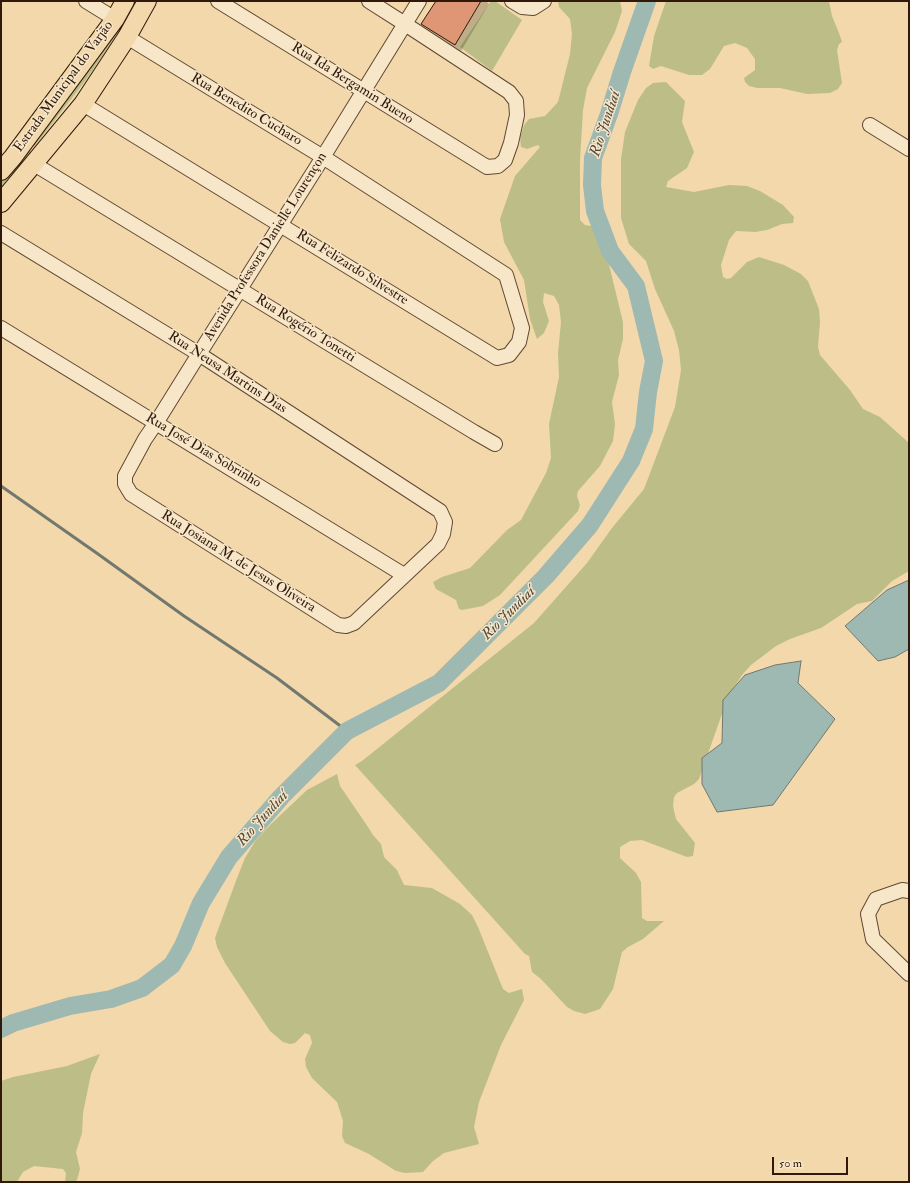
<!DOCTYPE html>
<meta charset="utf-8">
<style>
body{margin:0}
#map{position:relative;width:910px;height:1183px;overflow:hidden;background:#f2d8ab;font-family:"IM FELL Double Pica",serif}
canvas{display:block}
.frame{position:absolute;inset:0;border:2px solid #30190b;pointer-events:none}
.scale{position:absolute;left:772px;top:1157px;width:76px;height:18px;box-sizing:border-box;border:2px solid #30190b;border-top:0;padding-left:5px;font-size:12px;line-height:14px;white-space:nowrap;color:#30190b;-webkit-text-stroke:3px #f7e6c8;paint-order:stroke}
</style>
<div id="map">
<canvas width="910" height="1183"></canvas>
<div class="frame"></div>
<div class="scale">50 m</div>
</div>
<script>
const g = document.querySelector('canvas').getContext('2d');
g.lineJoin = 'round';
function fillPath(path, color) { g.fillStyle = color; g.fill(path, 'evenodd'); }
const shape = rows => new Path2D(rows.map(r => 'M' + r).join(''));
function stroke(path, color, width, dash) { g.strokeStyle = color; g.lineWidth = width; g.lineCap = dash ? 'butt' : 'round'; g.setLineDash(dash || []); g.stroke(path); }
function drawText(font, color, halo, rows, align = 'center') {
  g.font = font + ' "IM FELL Double Pica",serif'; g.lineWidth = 3; g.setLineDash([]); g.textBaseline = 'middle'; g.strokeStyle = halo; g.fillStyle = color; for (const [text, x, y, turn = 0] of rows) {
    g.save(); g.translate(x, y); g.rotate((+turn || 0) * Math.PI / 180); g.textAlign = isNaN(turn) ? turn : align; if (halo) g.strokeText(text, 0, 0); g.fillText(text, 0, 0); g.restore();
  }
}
fillPath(shape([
 [130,1,136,1,121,28,86,80,34,147,31,140],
 [491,1,495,1,522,20,492,71,460,47],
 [558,1,620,1,622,11,615,32,587,88,583,110,580,160,580,220,585,225,596,227,602,236,623,322,623,339,618,360,619,375,612,402,615,424,613,441,600,466,578,491,577,496,580,505,578,511,500,595,483,606,462,610,459,609,456,600,436,589,433,582,442,577,470,568,507,530,521,520,546,473,551,458,549,424,559,377,558,353,561,322,559,305,554,296,544,293,543,302,549,321,544,333,537,339,530,319,524,280,504,242,500,219,515,176,540,147,538,145,527,149,521,147,520,138,524,125,529,119,545,116,558,102,570,54,572,34,570,19,559,7],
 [666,1,829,1,832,16,839,33,842,42,839,44,837,50,842,83,838,89,830,93,807,94,780,88,757,88,749,86,745,82,744,78,755,70,755,59,747,48,735,43,724,46,710,69,702,75,689,75,661,66,653,69,649,66,654,36],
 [666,82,685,101,682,122,694,152,687,168,668,181,666,187,694,192,729,185,747,186,760,191,783,205,794,217,793,223,782,224,767,230,755,232,736,231,729,240,721,265,723,277,727,279,731,278,747,262,759,257,784,265,801,274,808,281,819,309,820,322,818,347,820,355,850,390,863,409,880,417,909,443,909,571,892,581,872,601,857,604,821,628,790,639,776,646,751,665,742,675,728,697,699,779,694,784,677,793,674,797,673,806,676,819,695,843,693,856,687,857,642,840,630,841,620,847,620,858,636,873,641,882,642,918,647,921,664,921,643,939,628,947,622,952,613,989,600,1009,585,1014,574,1011,567,1007,541,979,532,972,529,956,525,954,355,765,362,761,534,623,587,563,612,528,644,489,675,407,681,370,679,350,674,331,655,289,646,261,629,244,621,218,621,159,625,132,638,100,646,88,653,83],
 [28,148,31,152,1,189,1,181],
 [337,774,340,786,368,827,373,835,381,844,384,857,397,870,404,885,432,888,460,904,472,915,478,927,503,989,509,993,522,989,524,1000,501,1045,479,1102,474,1127,479,1144,444,1153,433,1161,423,1172,405,1173,396,1171,369,1154,345,1143,342,1136,343,1121,337,1102,312,1078,306,1067,305,1059,312,1043,310,1035,305,1033,295,1043,290,1044,283,1042,270,1031,225,963,217,947,215,938,237,878,245,858,256,840,271,824,307,790],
 [100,1054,91,1074,83,1113,82,1133,76,1152,80,1169,77,1180,75,1182,65,1182,66,1173,63,1169,34,1166,23,1172,17,1182,1,1182,1,1081,13,1077,67,1066]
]), '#bdbe87');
const water = shape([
 [909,580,909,649,895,657,878,661,845,626,887,590,909,580],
 [801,661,798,683,835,719,773,805,717,812,702,784,702,758,722,743,723,700,745,675,775,665,801,661]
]);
fillPath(water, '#9eb8b2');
stroke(water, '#72786f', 1);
fillPath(shape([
 [438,1,486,1,489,4,461,51,429,30,422,24]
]), '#0003');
stroke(shape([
 [1,486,98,554,184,616,277,678,347,731]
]), '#72786f', 3);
stroke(shape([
 [1,1029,13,1023,70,1006,111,999,142,988,172,965,183,946,201,903,229,857,281,797,347,731,439,683,546,576,590,525,631,461,644,429,648,392,654,361,636,286,610,251,595,211,592,185,593,158,609,114,622,72,647,1]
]), '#9eb8b2', 18);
const building = shape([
 [436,1,481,1,455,45,421,24,436,1]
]);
fillPath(building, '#de9675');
stroke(building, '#30190b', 1);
const minor = shape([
 [86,1,115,19],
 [218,1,487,167,498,166,505,160,511,143,517,115,516,101,509,92,405,24,369,1],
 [512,1,522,7,533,8,544,1],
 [83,104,497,358,509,355,519,342,522,328,506,275,323,157,127,37],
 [870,125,909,149],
 [34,164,474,432,495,444],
 [1,233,199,354,440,511,445,522,443,534,438,544,354,623,346,626,338,625,131,494,125,484,125,476,145,439,156,423,199,354,240,289,323,157,419,1],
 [1,328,404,575],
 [909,891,902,890,876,899,868,914,873,939,909,974]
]);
const major = shape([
 [1,171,13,157,115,19,125,1],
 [1,203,83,104,127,37,147,1]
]);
stroke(minor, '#604933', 16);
stroke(major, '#30190b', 20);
stroke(minor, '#f7e6c8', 14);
stroke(major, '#f2d8ab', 18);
drawText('14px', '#30190b', '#f7e6c8', [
 ["Rua Ida Bergamin Bueno",352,84,32],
 ["Estrada Municipal do Varjão",64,87,-54],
 ["Rua Benedito Cucharo",246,110,31],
 ["Avenida Professora Danielle Lourençon",266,247,-58],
 ["Rua Felizardo Silvestre",352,268,32],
 ["Rua Rogério Tonetti",305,329,32],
 ["Rua Neusa Martins Dias",227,373,33],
 ["Rua José Dias Sobrinho",203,451,31],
 ["Rua Josiana M. de Jesus Oliveira",238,562,32]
]);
drawText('italic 15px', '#51493d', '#f7e6c8', [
 ["Rio Jundiaí",606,124,-72],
 ["Rio Jundiaí",509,614,-45],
 ["Rio Jundiaí",263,819,-48]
]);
</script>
